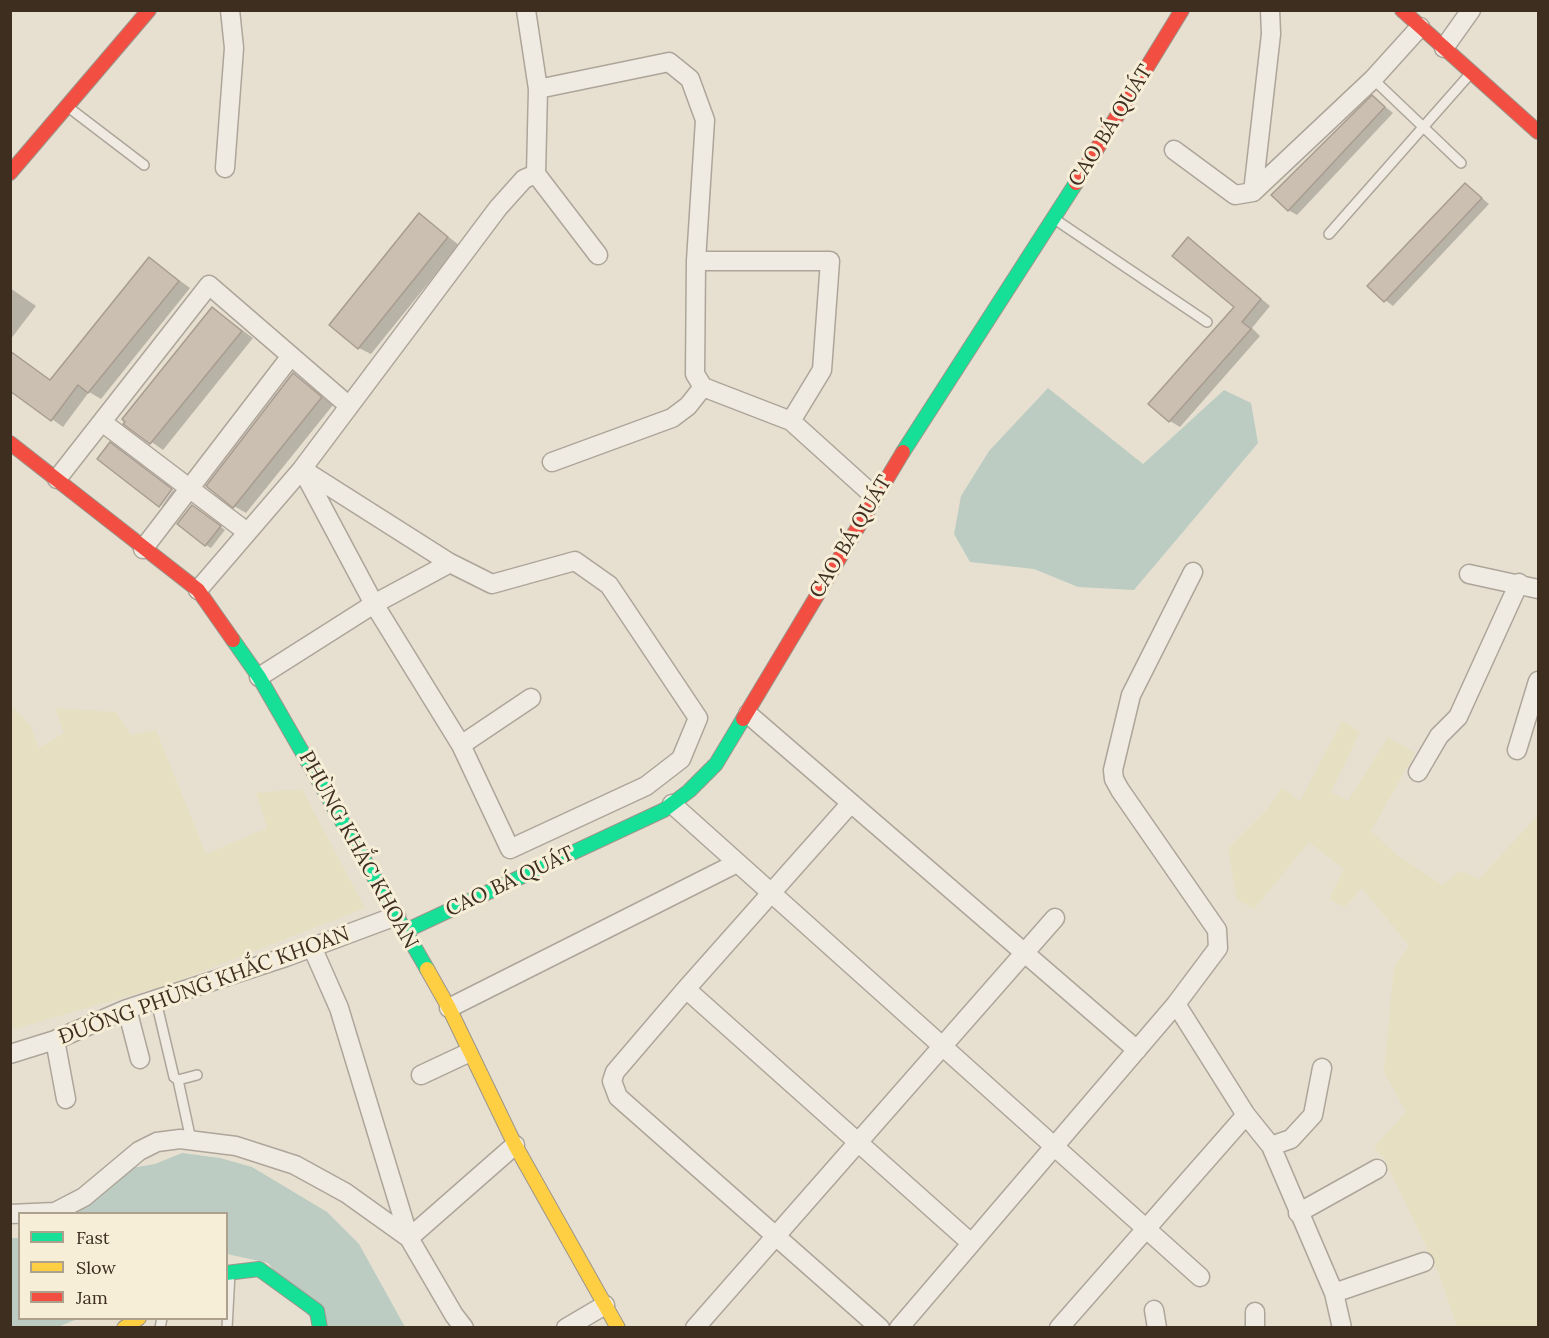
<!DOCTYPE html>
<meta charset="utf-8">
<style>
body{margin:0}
#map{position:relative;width:1549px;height:1338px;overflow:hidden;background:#e7e0d1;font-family:Lora,serif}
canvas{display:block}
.frame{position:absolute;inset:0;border:12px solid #3d2e20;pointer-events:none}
.legend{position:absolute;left:18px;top:1212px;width:210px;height:108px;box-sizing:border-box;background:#f7eed8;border:2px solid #ada18e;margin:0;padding:8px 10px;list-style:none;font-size:18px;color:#3d2e20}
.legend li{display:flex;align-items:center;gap:12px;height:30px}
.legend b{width:30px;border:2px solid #ada18e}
</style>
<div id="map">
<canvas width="1549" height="1338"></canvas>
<div class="frame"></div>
<ul class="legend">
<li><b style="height:8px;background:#16e098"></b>Fast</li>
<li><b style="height:8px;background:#ffcf43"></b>Slow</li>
<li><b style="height:8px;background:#f24e42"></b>Jam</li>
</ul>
</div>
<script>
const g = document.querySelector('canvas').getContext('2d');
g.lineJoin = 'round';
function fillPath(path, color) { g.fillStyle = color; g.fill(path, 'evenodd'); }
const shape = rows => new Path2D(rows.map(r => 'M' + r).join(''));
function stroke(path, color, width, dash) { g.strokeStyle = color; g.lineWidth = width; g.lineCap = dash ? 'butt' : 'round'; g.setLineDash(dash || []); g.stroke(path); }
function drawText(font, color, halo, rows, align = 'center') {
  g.font = font + ' Lora,serif'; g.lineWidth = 6; g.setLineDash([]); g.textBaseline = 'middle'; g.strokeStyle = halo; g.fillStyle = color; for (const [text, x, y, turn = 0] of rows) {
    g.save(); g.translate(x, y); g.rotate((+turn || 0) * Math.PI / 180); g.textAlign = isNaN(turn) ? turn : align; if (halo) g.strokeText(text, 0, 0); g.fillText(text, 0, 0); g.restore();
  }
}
fillPath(shape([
 [10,704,30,725,39,748,64,733,55,708,116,712,131,735,156,730,206,854,267,828,256,793,302,789,365,908,170,984,11,1030],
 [1342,721,1360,732,1331,792,1348,801,1388,737,1415,753,1371,831,1397,855,1442,885,1460,871,1479,879,1538,815,1538,1327,1457,1327,1439,1274,1385,1160,1374,1147,1406,1112,1384,1072,1394,967,1409,946,1362,888,1345,907,1329,899,1344,869,1309,842,1254,909,1237,900,1228,849,1269,807,1282,787,1300,801]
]), '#e6dfc2');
fillPath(shape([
 [1048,388,1143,464,1224,390,1251,403,1258,443,1134,590,1078,587,1034,569,970,562,954,534,961,496,989,451],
 [182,1153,220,1158,252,1167,327,1212,359,1244,405,1327,317,1327,268,1263,227,1254,226,1214,69,1214,131,1168,155,1164],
 [11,1238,19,1238,20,1318,77,1319,58,1327,11,1327]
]), '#bcccc2');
fillPath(shape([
 [1373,97,1393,113,1297,215,1288,210],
 [1465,184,1489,204,1393,306,1385,300],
 [420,215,459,245,371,354,359,348],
 [1189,239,1270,306,1252,328,1260,336,1180,427,1170,421,1236,307],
 [150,259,190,288,101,399,89,392,63,427,10,389,10,351,51,381],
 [10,288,36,306,10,340],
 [213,309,253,338,163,450,126,424],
 [294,375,333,405,246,513,234,506],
 [173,490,180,495,169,510,162,506],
 [198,510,225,530,211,548,206,545]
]), '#0003');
const building = shape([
 [1372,95,1385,107,1288,211,1271,195,1372,95],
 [1465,183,1482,198,1384,302,1367,286,1465,183],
 [419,213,448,237,358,349,329,325,419,213],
 [1188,237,1261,299,1242,322,1251,329,1169,422,1148,404,1234,307,1172,256,1188,237],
 [149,257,179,281,88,393,78,385,51,421,10,391,10,351,50,380,149,257],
 [212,307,242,331,150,444,123,424,125,422,122,419,212,307],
 [293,373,322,397,233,508,206,486,293,373],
 [110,442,172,489,159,507,97,459,110,442],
 [192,505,221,526,205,546,177,524,192,505]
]);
fillPath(building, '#cbbfb2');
stroke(building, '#a89c90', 1.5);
const lane = shape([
 [1373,79,1461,163],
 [68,107,144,165],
 [1056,220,1207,322],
 [1329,234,1470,74],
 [156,1001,174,1077,178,1080,197,1075],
 [178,1080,191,1140],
 [160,1328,162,1318],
 [227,1328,230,1273]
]);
const street = shape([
 [1444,48,1471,10],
 [538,89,669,62,690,79,705,120,696,261,695,374,703,387,791,421,874,496],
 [1174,150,1235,195,1253,192,1271,34,1270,10],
 [225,168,234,48,230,10],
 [536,174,598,255],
 [1253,192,1373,79,1420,27],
 [696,261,830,261,822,370,791,421],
 [102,422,247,532],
 [552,462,672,418,688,406,703,387],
 [302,469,450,563,492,584,575,561,609,585,698,718,681,759,646,786,510,849,461,745,374,604,302,469],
 [57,479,209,285,349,406],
 [143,549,291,356],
 [1469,574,1538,589],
 [198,590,302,469,498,208,524,179,536,174,538,89,526,10],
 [259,677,374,604,450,563],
 [748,714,1137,1050],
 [461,745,531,698],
 [1517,750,1538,681],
 [1418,772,1439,736,1458,717,1519,583],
 [851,803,686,989,615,1072,612,1081,618,1097,880,1328],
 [672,804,1200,1277],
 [312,947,339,1008,409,1238,454,1315,464,1328],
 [686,989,971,1243],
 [1176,1004,1246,1115,1271,1146,1334,1293,1342,1328],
 [449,1008,737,863],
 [127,1009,140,1059],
 [55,1040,66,1099],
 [10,1054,55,1040,127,1009,286,957,396,916],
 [421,1075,468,1053],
 [1271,1146,1291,1139,1313,1115,1322,1068],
 [1298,1213,1377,1169],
 [10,1214,55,1212,84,1197,139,1151,157,1142,180,1139,236,1146,295,1165,346,1193,409,1238],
 [409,1238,515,1145],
 [1334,1293,1424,1262],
 [1154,1310,1157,1328],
 [1255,1312,1255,1328],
 [566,1328,605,1305],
 [695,1328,1055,918],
 [899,1328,1176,1004,1218,948,1217,930,1120,790,1114,779,1113,770,1131,695,1193,572],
 [1059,1328,1246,1115]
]);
const fast = shape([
 [903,452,1076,183],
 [233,640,259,677,427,969],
 [403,932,664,810,689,791,716,764,743,719],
 [226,1273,259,1269,317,1311,320,1328]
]);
const slow = shape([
 [427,969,449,1008,515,1145,618,1328],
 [124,1328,139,1318]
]);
const jam = shape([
 [1402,10,1538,132],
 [10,173,149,10],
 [1076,183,1182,10],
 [10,443,198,590,233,640],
 [743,719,903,452]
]);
stroke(lane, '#ada599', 12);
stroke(street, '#ada599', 21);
stroke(fast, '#9c958a', 16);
stroke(slow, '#9c958a', 16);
stroke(jam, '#9c958a', 16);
stroke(lane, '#efebe3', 9);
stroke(street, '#efebe3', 18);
stroke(fast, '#16e098', 14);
stroke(slow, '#ffcf43', 14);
stroke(jam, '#f24e42', 14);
drawText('21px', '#3d2e20', '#f7eed8', [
 ["CAO BÁ QUÁT",1111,126,-58],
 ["CAO BÁ QUÁT",851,537,-59],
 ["PHÙNG KHẮC KHOAN",358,850,61],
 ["CAO BÁ QUÁT",510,882,-25],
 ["ĐƯỜNG PHÙNG KHẮC KHOAN",204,986,-20]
]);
</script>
